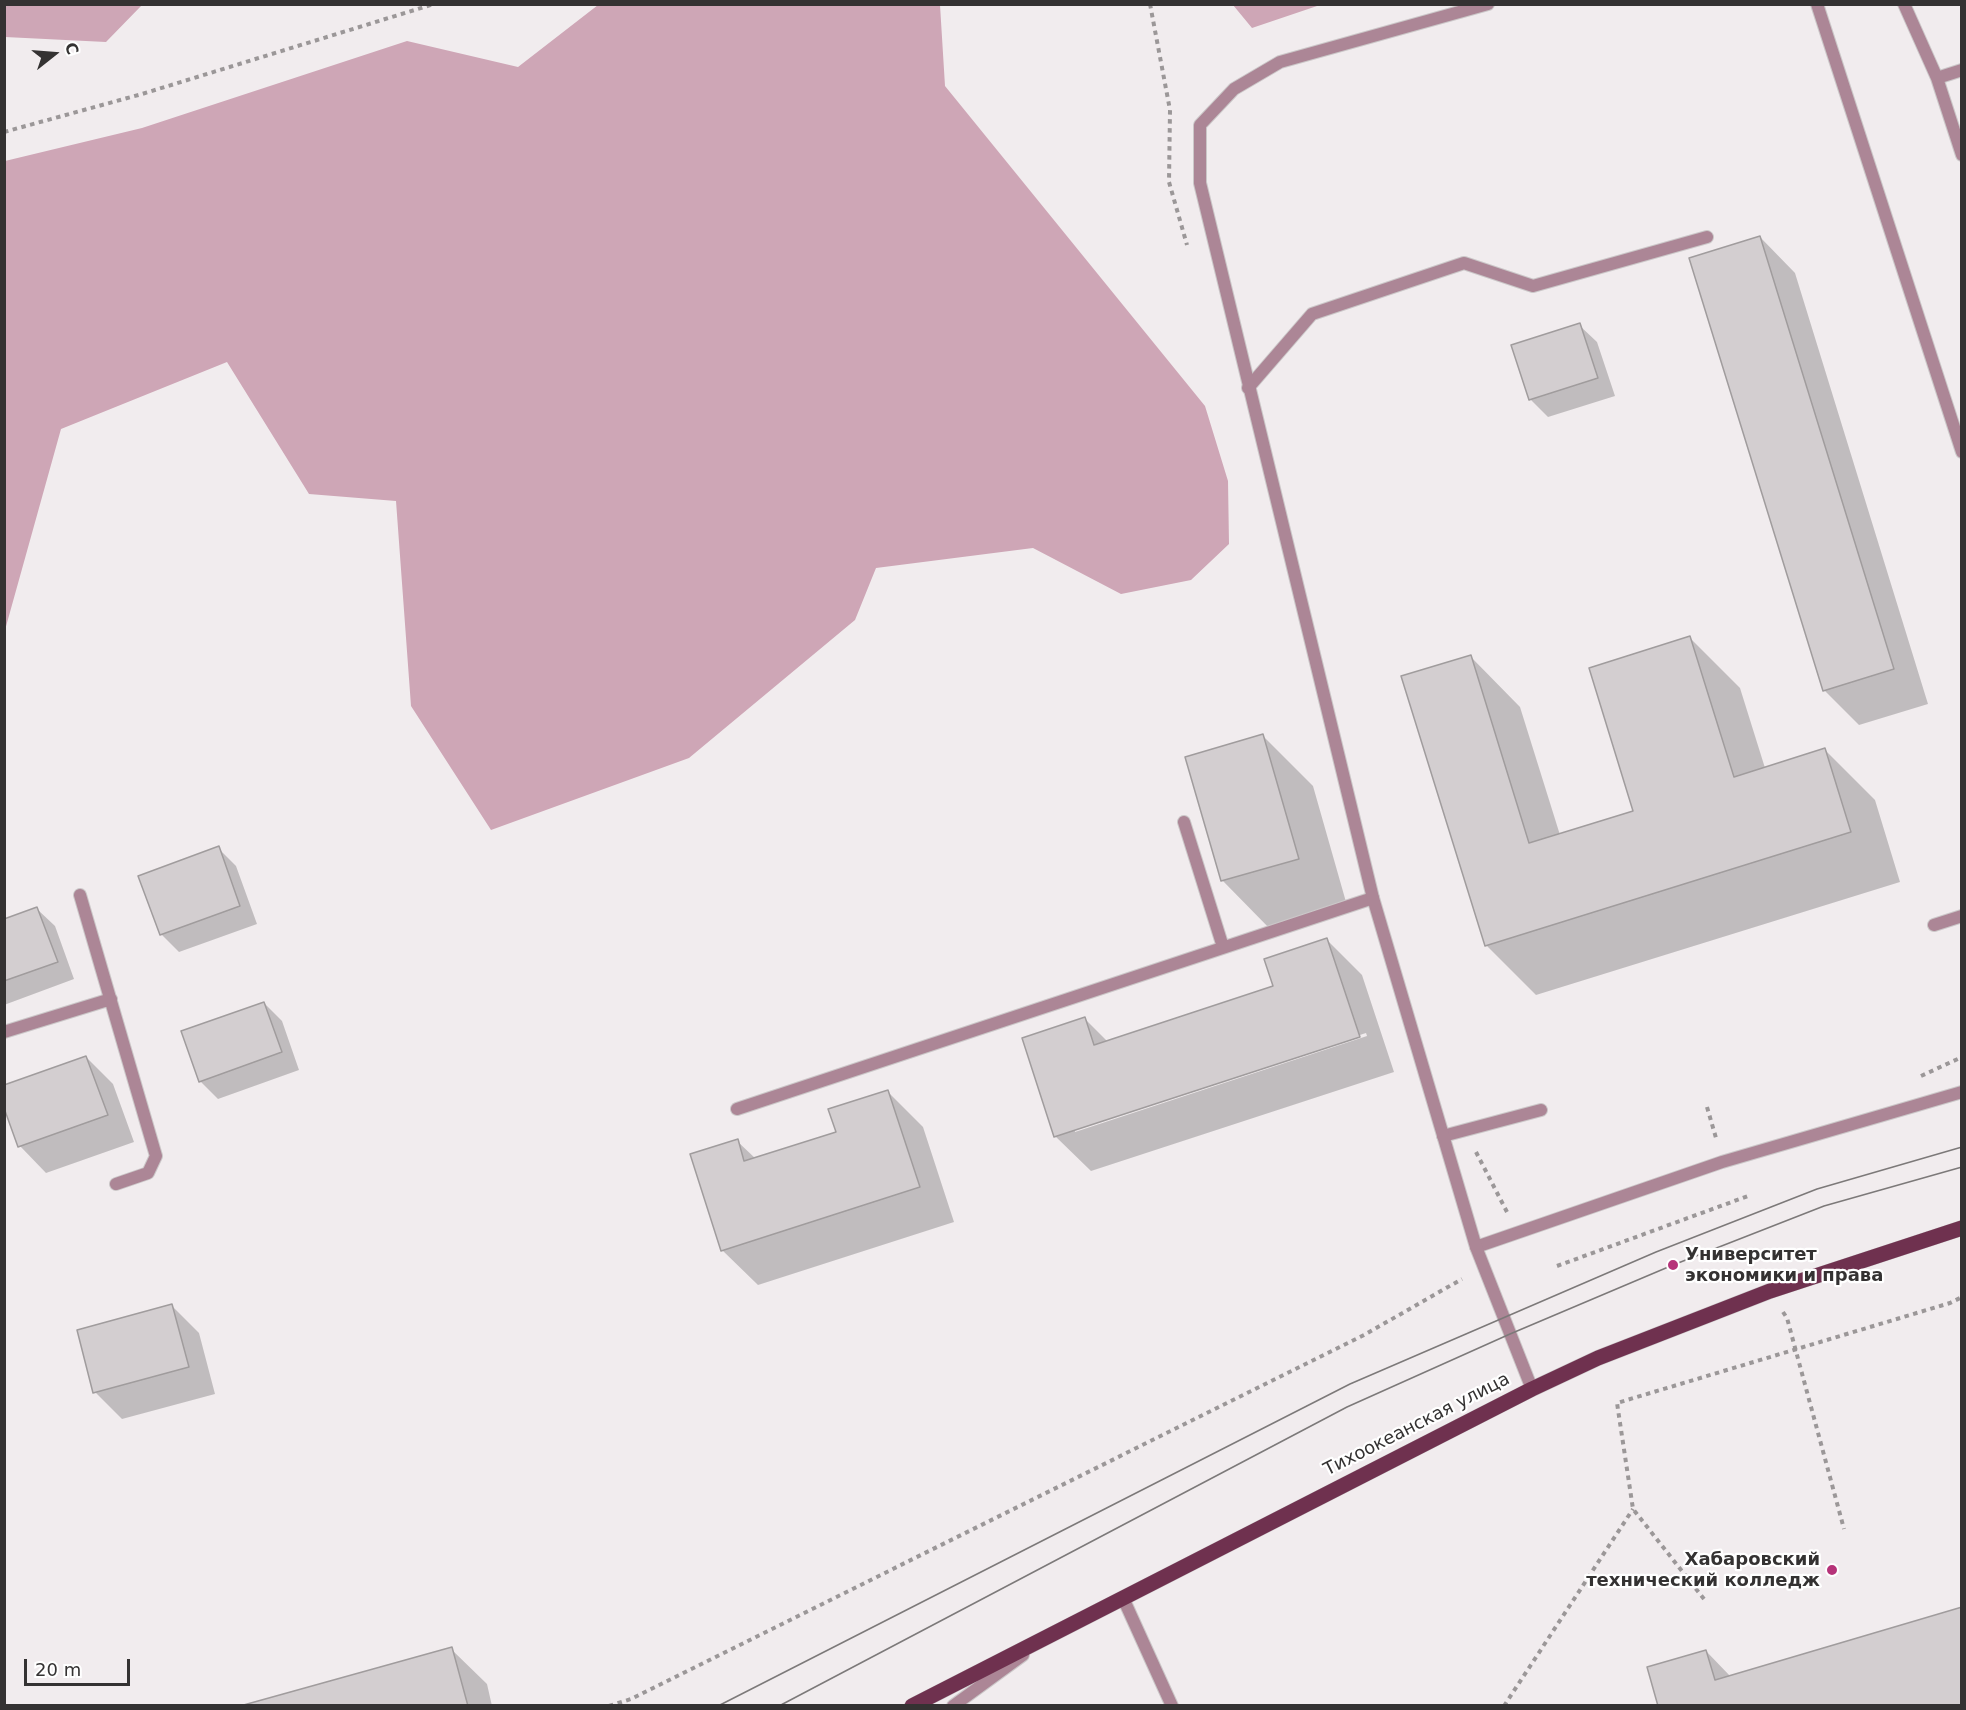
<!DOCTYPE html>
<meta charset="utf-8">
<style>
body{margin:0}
#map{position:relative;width:1966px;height:1710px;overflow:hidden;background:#f1ecee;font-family:"DejaVu Sans",sans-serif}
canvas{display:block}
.frame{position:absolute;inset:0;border:6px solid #343232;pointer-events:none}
.north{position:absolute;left:24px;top:24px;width:60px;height:60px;-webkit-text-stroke:4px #fff;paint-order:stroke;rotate:73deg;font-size:16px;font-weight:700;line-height:24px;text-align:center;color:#343232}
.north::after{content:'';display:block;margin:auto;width:21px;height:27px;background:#343232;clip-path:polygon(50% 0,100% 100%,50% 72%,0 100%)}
.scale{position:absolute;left:24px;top:1659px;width:106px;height:27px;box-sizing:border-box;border:3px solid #343232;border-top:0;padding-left:8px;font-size:18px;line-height:21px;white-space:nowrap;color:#343232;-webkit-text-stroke:4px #fff;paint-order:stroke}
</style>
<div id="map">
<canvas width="1966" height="1710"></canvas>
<div class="frame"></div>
<div class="north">С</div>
<div class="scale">20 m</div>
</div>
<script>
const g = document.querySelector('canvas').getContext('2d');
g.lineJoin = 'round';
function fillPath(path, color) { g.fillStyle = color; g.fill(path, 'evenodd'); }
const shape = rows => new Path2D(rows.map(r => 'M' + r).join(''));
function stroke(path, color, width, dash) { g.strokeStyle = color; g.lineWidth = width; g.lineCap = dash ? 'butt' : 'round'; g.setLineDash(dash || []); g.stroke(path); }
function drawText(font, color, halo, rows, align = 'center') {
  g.font = font + ' "DejaVu Sans",sans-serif'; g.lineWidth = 4.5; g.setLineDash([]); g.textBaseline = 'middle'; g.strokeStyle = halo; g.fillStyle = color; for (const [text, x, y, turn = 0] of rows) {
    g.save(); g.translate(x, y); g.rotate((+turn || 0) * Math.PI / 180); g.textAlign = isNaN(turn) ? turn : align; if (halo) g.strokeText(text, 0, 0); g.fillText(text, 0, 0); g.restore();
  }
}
fillPath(shape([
 [4,5,5,4,142,5,106,42,5,37],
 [598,5,940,5,945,86,1205,406,1228,481,1229,544,1191,580,1121,594,1033,548,876,568,855,620,689,758,491,830,411,706,396,501,309,494,227,362,61,429,5,630,5,161,142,128,407,41,518,67],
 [1233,5,1320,5,1252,28]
]), '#cea6b6');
fillPath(shape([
 [1760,237,1795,273,1928,704,1859,725,1824,690],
 [1579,325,1597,342,1615,396,1548,417,1530,399],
 [1690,638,1740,688,1765,768,1825,750,1875,800,1900,882,1536,995,1486,945,1470,656,1520,707,1560,835,1635,812],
 [1263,736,1313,786,1348,909,1272,931,1222,880],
 [218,848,236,866,257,924,179,952,161,934],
 [37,909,55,926,74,979,4,1005,4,920],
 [1327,940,1362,975,1394,1072,1091,1171,1055,1136,1085,1019,1108,1042,1275,987],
 [1366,1033,1367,1036,1075,1132,1075,1128],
 [264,1003,282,1021,299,1070,218,1099,200,1081],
 [86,1057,113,1084,134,1142,46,1173,20,1146],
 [888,1092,923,1127,954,1222,758,1285,722,1250,737,1141,756,1159,838,1133],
 [172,1306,199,1333,215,1394,122,1419,95,1392],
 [451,1649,487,1684,492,1706,246,1706],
 [1706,1651,1731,1677,1660,1706]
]), '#0003');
const building = shape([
 [1760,236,1894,669,1823,691,1689,258,1760,236],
 [1580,323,1598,378,1529,400,1511,345,1580,323],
 [1690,636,1734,777,1825,748,1851,832,1485,946,1401,676,1471,655,1529,843,1633,811,1589,668,1690,636],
 [1263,734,1299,859,1221,881,1185,757,1263,734],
 [219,846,240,906,160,935,138,876,219,846],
 [37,907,58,962,4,981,4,919,37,907],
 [1327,938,1360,1037,1054,1137,1022,1038,1085,1017,1094,1045,1273,986,1264,959,1327,938],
 [264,1002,282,1052,199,1082,181,1031,264,1002],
 [86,1056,108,1115,18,1147,4,1108,4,1085,86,1056],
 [888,1090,920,1187,721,1251,690,1154,738,1139,744,1161,836,1132,828,1109,888,1090],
 [172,1304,189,1367,93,1393,77,1330,172,1304],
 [1962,1607,1962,1706,1658,1706,1647,1667,1706,1650,1715,1680,1962,1607],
 [452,1647,468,1706,240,1706,452,1647]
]);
fillPath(building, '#d3ced0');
stroke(building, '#a09c9d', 1.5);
const service = shape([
 [1817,4,1962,452],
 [1904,4,1937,78,1962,155],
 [1937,78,1962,70],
 [1248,388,1312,314,1464,263,1533,286,1707,237],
 [1184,822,1223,947],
 [80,895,156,1156,148,1173,116,1184],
 [1934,925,1962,916],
 [4,1032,111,999],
 [737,1109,1373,898],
 [1443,1136,1541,1110],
 [1476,1247,1722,1162,1962,1092],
 [1123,1598,1172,1706],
 [953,1706,1023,1655]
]);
const minor = shape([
 [1488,4,1280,62,1234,89,1200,125,1200,183,1373,898,1476,1247,1532,1389]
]);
const primary = shape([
 [912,1706,1532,1389,1598,1358,1770,1291,1962,1228]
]);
stroke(service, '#cbc7c8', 14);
stroke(minor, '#cbc7c8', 14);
stroke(primary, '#cbc7c8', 16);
stroke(shape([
 [1150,4,1170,110,1169,182,1187,245],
 [4,132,142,94,434,4],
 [1921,1076,1962,1057],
 [1707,1107,1716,1138],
 [1476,1152,1507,1212],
 [1557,1266,1748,1196],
 [1783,1312,1787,1318,1844,1529],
 [1704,1599,1633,1509,1617,1403,1950,1303,1962,1297],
 [609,1706,631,1699,1364,1335,1462,1279],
 [1504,1706,1633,1509]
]), '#9b9798', 4, [4.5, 4.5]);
stroke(service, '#ac8696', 12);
stroke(minor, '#ac8696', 12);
stroke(primary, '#6f314f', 15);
stroke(shape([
 [718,1706,1350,1384,1656,1252,1817,1189,1962,1147],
 [779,1706,1347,1407,1510,1334,1673,1265,1824,1206,1962,1167]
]), '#7c7979', 1.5);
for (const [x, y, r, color] of [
 [1673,1265,6,"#b63379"],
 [1832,1570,6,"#b63379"]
]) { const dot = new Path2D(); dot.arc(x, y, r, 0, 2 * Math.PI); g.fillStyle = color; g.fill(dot); stroke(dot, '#fff', 2); }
drawText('bold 18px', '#343232', '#fff', [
 ["Университет",1685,1255],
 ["экономики и права",1685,1276],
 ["Хабаровский",1820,1560,"right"],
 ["технический колледж",1820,1581,"right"]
], 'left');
drawText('18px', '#343232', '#fff', [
 ["Тихоокеанская улица",1417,1425,-27]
]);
</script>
